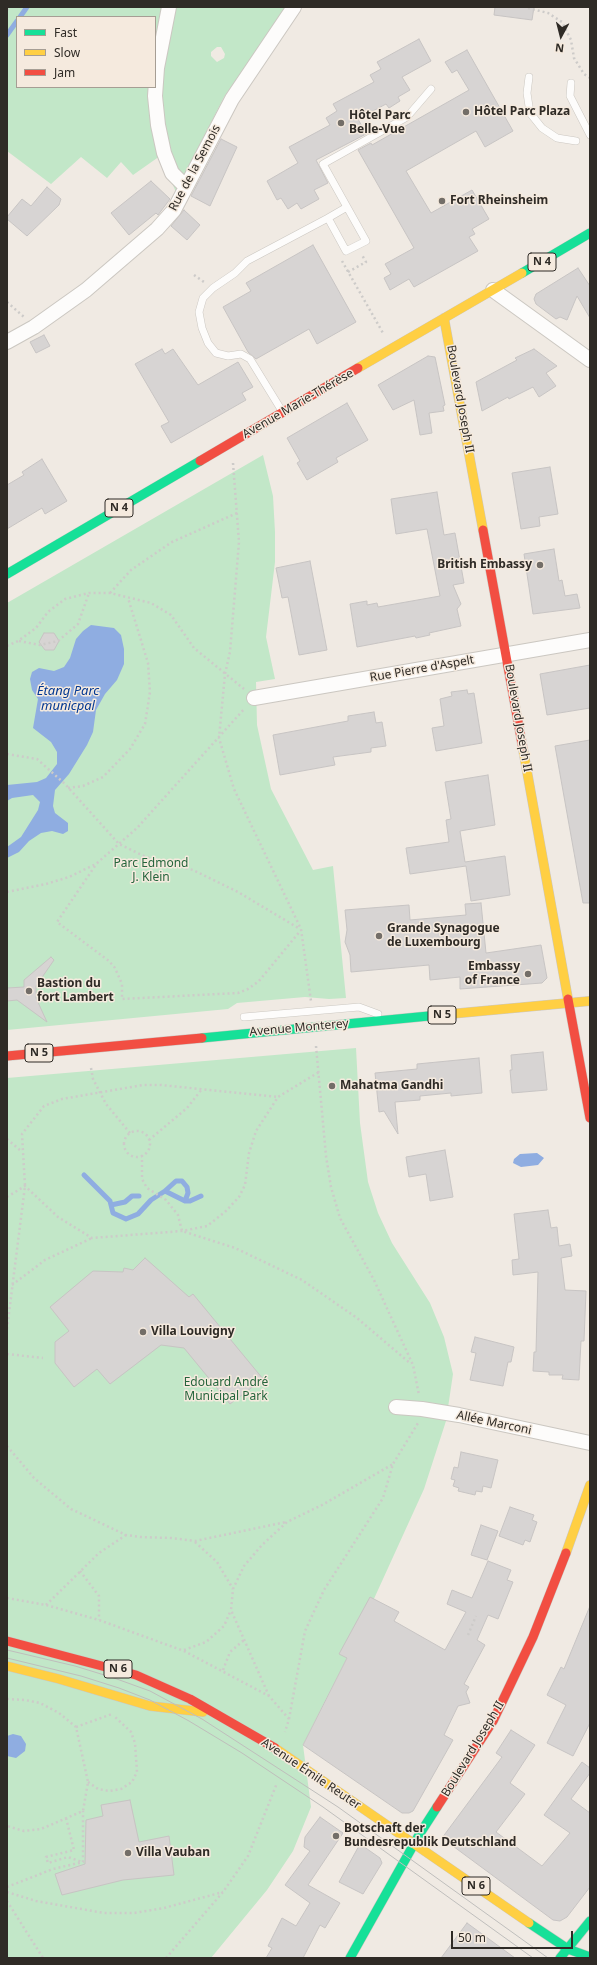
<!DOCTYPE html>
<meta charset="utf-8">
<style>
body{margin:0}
#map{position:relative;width:597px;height:1965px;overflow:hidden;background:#f0eae3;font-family:"Noto Sans",sans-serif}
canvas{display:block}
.frame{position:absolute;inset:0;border:8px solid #2f2b26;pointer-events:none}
.legend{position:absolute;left:16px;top:16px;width:140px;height:72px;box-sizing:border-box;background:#f5eade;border:1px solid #a69e94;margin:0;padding:5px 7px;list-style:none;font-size:12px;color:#2f2b26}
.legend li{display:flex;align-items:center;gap:8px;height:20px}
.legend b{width:20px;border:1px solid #a69e94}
.north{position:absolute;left:541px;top:16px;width:40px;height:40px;-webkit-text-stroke:3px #f5eade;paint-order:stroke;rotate:187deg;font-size:11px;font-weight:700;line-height:16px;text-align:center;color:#2f2b26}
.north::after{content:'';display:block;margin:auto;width:14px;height:18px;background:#2f2b26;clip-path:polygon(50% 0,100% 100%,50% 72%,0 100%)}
.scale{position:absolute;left:451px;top:1931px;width:122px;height:18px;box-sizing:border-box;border:2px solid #2f2b26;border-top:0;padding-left:5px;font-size:12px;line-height:14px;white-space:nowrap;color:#2f2b26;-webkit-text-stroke:3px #f5eade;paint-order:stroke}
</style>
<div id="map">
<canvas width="597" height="1965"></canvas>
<div class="frame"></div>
<ul class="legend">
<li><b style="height:5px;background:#16e098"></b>Fast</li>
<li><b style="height:5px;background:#ffcf43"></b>Slow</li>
<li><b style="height:5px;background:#f24e42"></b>Jam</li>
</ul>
<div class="north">N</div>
<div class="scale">50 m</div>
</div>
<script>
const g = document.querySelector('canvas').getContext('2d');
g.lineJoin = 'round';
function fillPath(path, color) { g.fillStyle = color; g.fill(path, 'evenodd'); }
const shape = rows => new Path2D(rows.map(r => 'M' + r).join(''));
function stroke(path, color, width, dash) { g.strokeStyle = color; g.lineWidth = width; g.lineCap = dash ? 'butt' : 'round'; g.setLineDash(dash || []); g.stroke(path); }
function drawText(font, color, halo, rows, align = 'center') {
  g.font = font + ' "Noto Sans",sans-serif'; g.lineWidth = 3; g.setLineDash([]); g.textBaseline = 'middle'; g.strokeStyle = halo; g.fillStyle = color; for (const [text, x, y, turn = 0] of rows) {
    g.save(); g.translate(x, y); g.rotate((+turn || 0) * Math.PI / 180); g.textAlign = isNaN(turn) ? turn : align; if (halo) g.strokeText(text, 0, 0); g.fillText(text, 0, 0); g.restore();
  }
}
fillPath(shape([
 [7,7,287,7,224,97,176,192,160,156,133,175,121,162,107,178,81,157,51,184,7,151],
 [17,17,155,17,155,87,17,87],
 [217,47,221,47,225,54,224,58,217,62,211,56,211,52],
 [263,455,273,496,275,532,275,562,266,637,275,679,256,682,257,725,271,789,313,870,333,866,346,998,329,999,305,997,237,1003,228,1009,7,1030,7,603],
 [356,1048,360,1123,368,1182,378,1213,392,1243,430,1303,444,1337,453,1374,446,1421,424,1489,347,1658,303,1745,311,1807,293,1851,267,1890,211,1958,7,1958,7,1078]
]), '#c2e7c8');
fillPath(shape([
 [91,625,114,628,121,635,124,649,124,664,117,680,105,694,96,710,93,732,87,745,69,774,55,790,53,806,55,813,68,823,68,831,63,834,52,831,41,833,29,841,19,852,7,858,7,847,21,837,38,810,40,802,33,795,12,798,7,801,7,785,37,782,46,778,57,764,57,752,51,742,33,728,38,699,32,690,30,679,32,672,39,668,54,671,64,667,70,658,76,639,83,631],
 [537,1153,544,1158,538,1165,521,1167,513,1163,514,1159,520,1154],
 [13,1734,21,1736,26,1744,25,1751,16,1758,7,1756,7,1736]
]), '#8fade1');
stroke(shape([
 [20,17,27,7],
 [7,35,17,21],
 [84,1175,110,1201,113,1213,126,1219,138,1214,151,1200,165,1191,185,1201,190,1201,201,1196],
 [165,1191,176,1181,182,1181,187,1187,188,1193,185,1201],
 [111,1205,125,1202,132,1196,139,1196]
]), '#8fade1', 5);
const building = shape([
 [495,7,534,7,532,20,494,15,495,7],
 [419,39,431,61,402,77,410,90,398,97,400,101,389,108,386,104,358,119,366,134,316,160,328,183,314,190,319,199,301,209,297,203,288,209,281,198,277,200,267,181,298,163,289,147,330,125,326,118,337,111,333,104,374,82,370,75,381,69,377,62,419,39],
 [467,50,513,131,485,147,476,131,406,171,431,213,472,190,489,219,472,229,475,234,469,237,478,251,414,287,409,279,390,290,384,278,391,274,385,264,414,248,358,150,371,143,372,145,469,90,457,70,452,73,445,62,467,50],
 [221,139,237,147,210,206,191,196,221,139],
 [151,181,170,199,158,215,156,213,129,235,111,213,151,181],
 [47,187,61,199,59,205,27,236,7,219,7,217,22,199,31,206,47,187],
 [184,210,200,225,187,240,171,226,184,210],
 [313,245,356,322,317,344,309,329,256,359,248,352,223,307,251,291,246,283,313,245],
 [578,268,590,286,590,318,577,296,567,320,560,317,556,319,536,304,534,299,536,294,578,268],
 [44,335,50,346,36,353,30,342,44,335],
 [162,349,165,354,173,349,198,385,238,362,253,387,242,393,246,400,171,443,161,426,169,422,135,364,162,349],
 [534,349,557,366,546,373,556,386,539,397,533,387,509,399,508,397,482,411,476,382,517,360,515,358,534,349],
 [428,356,435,357,445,405,443,406,444,411,429,413,432,433,420,435,414,400,393,410,378,385,428,356],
 [347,403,368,440,336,458,338,462,307,480,297,463,300,461,287,438,347,403],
 [42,459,67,501,45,514,42,508,7,529,7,485,24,475,22,472,42,459],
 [550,467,558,514,539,517,540,526,521,529,512,473,550,467],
 [437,492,444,535,455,533,464,583,453,585,461,604,457,609,461,626,429,633,430,635,416,638,415,636,357,647,350,604,367,601,367,605,377,603,378,607,440,596,427,529,396,534,391,499,437,492],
 [554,549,559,581,562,580,565,596,577,594,580,608,533,614,524,554,554,549],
 [310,561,327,650,299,655,288,597,282,598,276,568,310,561],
 [44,633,54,633,59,641,54,650,45,650,39,642,44,633],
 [590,665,590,708,547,715,540,674,590,665],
 [467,690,468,694,474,693,482,743,436,751,432,728,444,726,440,699,452,696,451,692,467,690],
 [374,712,376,723,382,722,386,746,371,748,371,752,333,757,335,765,280,775,273,735,348,721,348,716,374,712],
 [590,740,590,903,583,903,555,746,590,740],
 [488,775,495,825,460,831,465,862,505,856,510,895,471,901,466,866,410,874,406,848,449,842,446,820,451,819,445,782,488,775],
 [481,903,486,953,541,945,547,978,542,983,460,989,460,977,430,980,429,965,351,972,350,955,345,942,347,930,345,910,409,905,410,920,466,915,465,904,481,903],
 [51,957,54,960,36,986,36,998,47,1022,17,1000,7,1001,7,988,24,987,24,980,51,957],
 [543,1052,547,1090,512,1093,510,1070,512,1070,511,1055,543,1052],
 [479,1058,482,1093,451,1096,451,1093,420,1096,420,1100,395,1102,398,1134,384,1111,379,1112,375,1073,417,1069,417,1064,479,1058],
 [445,1150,453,1197,430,1201,426,1174,409,1177,406,1157,445,1150],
 [548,1210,551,1228,557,1227,559,1246,570,1244,572,1256,561,1258,565,1290,586,1291,584,1341,581,1341,579,1380,562,1379,563,1375,549,1375,549,1372,533,1371,534,1352,536,1352,538,1272,513,1275,512,1260,519,1259,514,1214,548,1210],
 [145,1258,189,1297,193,1294,263,1379,230,1404,184,1348,161,1345,110,1384,97,1369,74,1387,55,1363,55,1342,69,1331,50,1307,93,1271,123,1272,124,1268,133,1270,145,1258],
 [475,1337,514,1347,511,1362,508,1362,503,1386,470,1380,476,1353,471,1352,475,1337],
 [461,1452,498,1460,491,1488,483,1486,482,1492,476,1491,475,1495,458,1491,459,1488,453,1486,455,1480,451,1479,454,1467,458,1468,461,1452],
 [510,1507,534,1515,532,1520,537,1522,530,1542,525,1540,523,1545,499,1536,510,1507],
 [481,1525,498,1531,487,1560,471,1555,481,1525],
 [488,1561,511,1570,507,1580,513,1582,498,1619,488,1615,477,1640,485,1645,464,1684,469,1687,466,1692,470,1703,458,1706,444,1735,453,1740,413,1811,409,1813,402,1813,303,1745,347,1658,339,1654,370,1597,399,1612,394,1621,445,1650,466,1612,447,1604,452,1590,472,1598,488,1561],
 [590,1606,590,1723,573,1756,547,1743,566,1705,547,1695,561,1667,564,1669,590,1606],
 [511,1730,535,1745,510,1783,525,1794,496,1832,542,1866,570,1833,544,1815,582,1762,590,1768,590,1773,571,1799,590,1813,590,1887,567,1917,560,1921,553,1920,442,1838,502,1757,496,1753,511,1730],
 [130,1800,139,1842,169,1836,174,1875,123,1880,62,1895,55,1874,85,1864,86,1820,103,1816,101,1805,130,1800],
 [320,1817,343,1833,308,1885,340,1903,325,1928,320,1925,303,1958,266,1958,272,1948,268,1946,282,1918,296,1926,310,1903,285,1885,310,1851,304,1847,305,1837,320,1817],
 [360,1844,380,1858,382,1863,363,1894,339,1882,360,1844],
 [467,1923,515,1958,441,1958,467,1923]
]);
fillPath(building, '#d7d4d3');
stroke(building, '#c7c4c3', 1);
const lane = shape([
 [529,77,527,93,530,113,542,128,557,138,576,141],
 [571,83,570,96,590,135],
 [347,207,328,218,346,251,366,241,347,207,323,164,407,117,431,89],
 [282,411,250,359,241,354,228,356,216,353,208,343,202,328,199,312,203,298,213,288,235,273,247,261,328,218],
 [244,1017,359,1007,378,1014]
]);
const street = shape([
 [169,7,157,68,155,96,158,125,164,153,172,173,181,182,187,185],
 [493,290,590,360],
 [7,342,34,327,86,290,157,229,174,210,232,99,294,7],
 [254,698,590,640],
 [396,1407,422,1409,459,1415,590,1443]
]);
const fast = shape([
 [522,273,590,233],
 [7,574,200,461],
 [202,1038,439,1015],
 [529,1923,568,1949,590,1957],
 [350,1958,419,1835,437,1807],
 [560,1958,590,1921]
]);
const slow = shape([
 [444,318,483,530],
 [358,368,522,273],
 [523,749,568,999],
 [439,1015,590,1001],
 [566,1553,590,1485],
 [7,1666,59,1679,150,1706,203,1712],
 [275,1748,529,1923]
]);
const jam = shape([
 [200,461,358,368],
 [483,530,523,749],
 [568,999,590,1118],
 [7,1056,202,1038],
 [7,1641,136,1675,190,1699,275,1748],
 [437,1807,493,1721,533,1637,566,1553]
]);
stroke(lane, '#cbc7c1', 8);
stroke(street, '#cbc7c1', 16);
stroke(fast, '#cbc7c1', 10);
stroke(slow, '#cbc7c1', 10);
stroke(jam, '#cbc7c1', 10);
stroke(shape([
 [528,8,548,13,562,22,571,40,574,58,584,74,590,78],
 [7,10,9,7],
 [342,261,383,333],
 [348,272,366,262,362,255],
 [194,275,204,282],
 [7,302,24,317],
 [233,463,239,542,230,652,225,674,219,738,234,789,301,929,311,1001],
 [110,593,131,570,172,542,237,513],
 [19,641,40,645,58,641,78,624,89,593],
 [7,646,18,641,36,628,48,612,65,599,89,593,110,593,151,603,171,615,194,648,244,689],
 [7,754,37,759,65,784,119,844,146,857,193,870,238,892,300,929],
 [68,788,83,786,103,777,130,749,145,724,150,692,148,663,128,598],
 [95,866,57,922,109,961,115,968,122,984,122,999,238,993,248,989,259,981,301,930],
 [7,892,46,884,69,877,96,864,137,828,245,708],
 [316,1046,326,1156,331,1187,340,1218,374,1280,413,1365,419,1395],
 [91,1068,93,1079,106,1104,130,1133],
 '124 1144a13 13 0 1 1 26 0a13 13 0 1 1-26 0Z',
 [7,1139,21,1151],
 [149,1140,187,1108,202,1089],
 [142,1155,142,1179,147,1188,166,1200,178,1215,182,1231,235,1248,302,1280,357,1318,411,1364],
 [7,1197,25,1186,58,1217,92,1238,182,1231,207,1226,225,1212,239,1197,245,1185,249,1153,256,1131,278,1097,319,1072],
 [12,1285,45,1260,92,1238],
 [7,1329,25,1186,22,1134,44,1106,62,1099,143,1085,161,1085,278,1097],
 [7,1354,43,1358],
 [7,1446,34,1478,71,1509,126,1535,140,1537,171,1538,195,1541,286,1522],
 [195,1542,217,1562,233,1589],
 [80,1571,99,1596,99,1620],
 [7,1598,46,1605,99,1620,184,1651,269,1696,289,1719,285,1732],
 [46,1605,99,1553,126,1535],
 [468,1635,476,1616],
 [184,1650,206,1642,224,1626,231,1610],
 [223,1670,230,1652,244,1640],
 [269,1696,231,1610,233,1589,244,1566,262,1545,287,1522,322,1505,393,1464],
 [7,1699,25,1700,40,1703,59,1713,76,1727,88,1782,83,1811,41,1829,24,1831,7,1826],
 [289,1719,305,1631,324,1590,383,1498,393,1464,418,1423],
 [76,1727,112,1714],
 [88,1782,98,1789,109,1791,121,1789,132,1782,137,1772,135,1743,131,1732,114,1716],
 [66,1818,74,1850,46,1857,48,1863,68,1857,82,1862],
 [7,1887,53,1869,83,1862,83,1811],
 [7,1892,36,1901,104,1913,134,1913,164,1908,223,1892],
 [7,1901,43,1958],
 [166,1958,223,1892,248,1856,277,1783]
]), '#cdcbc9', 2.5, [2, 3]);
stroke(lane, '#fdfcfb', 7);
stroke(street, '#fdfcfb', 14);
stroke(fast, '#16e098', 9);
stroke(slow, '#ffcf43', 9);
stroke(jam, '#f24e42', 9);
stroke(shape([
 [7,1650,75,1666,114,1678,150,1691,202,1719,338,1807,548,1958],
 [7,1658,81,1676,119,1688,150,1700,189,1721,242,1753,323,1807,533,1958]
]), '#bfbebc', 1);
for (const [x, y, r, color] of [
 [466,112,4,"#736e68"],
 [341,123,4,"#736e68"],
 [442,201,4,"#736e68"],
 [540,565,4,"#736e68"],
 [379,936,4,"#736e68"],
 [528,974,4,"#736e68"],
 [29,991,4,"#736e68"],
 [332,1086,4,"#736e68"],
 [143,1332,4,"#736e68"],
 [336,1836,4,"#736e68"],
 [128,1853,4,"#736e68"]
]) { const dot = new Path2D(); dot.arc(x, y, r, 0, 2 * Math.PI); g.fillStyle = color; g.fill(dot); stroke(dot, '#f5eade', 1.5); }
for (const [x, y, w] of [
 [542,262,28],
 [119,508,28],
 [442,1015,28],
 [39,1053,28],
 [118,1669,28],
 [476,1886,28]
]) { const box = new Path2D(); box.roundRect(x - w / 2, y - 9, w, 18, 3); g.fillStyle = '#f5eade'; g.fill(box); stroke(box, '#2f2b26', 1); }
drawText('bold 11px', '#2f2b26', null, [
 ["N 4",542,262],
 ["N 4",119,508],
 ["N 5",442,1015],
 ["N 5",39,1053],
 ["N 6",118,1669],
 ["N 6",476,1886]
]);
drawText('bold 12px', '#2f2b26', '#f5eade', [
 ["Hôtel Parc Plaza",474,112],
 ["Hôtel Parc",349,116],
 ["Belle-Vue",349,130],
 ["Fort Rheinsheim",450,201],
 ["British Embassy",532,565,"right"],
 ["Grande Synagogue",387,929],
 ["de Luxembourg",387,943],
 ["Embassy",520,967,"right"],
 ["of France",520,981,"right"],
 ["Bastion du",37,984],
 ["fort Lambert",37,998],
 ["Mahatma Gandhi",340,1086],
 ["Villa Louvigny",151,1332],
 ["Botschaft der",344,1829],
 ["Bundesrepublik Deutschland",344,1843],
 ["Villa Vauban",136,1853]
], 'left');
drawText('12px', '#2f2b26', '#f5eade', [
 ["Rue de la Semois",195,168,-62],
 ["Boulevard Joseph II",460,399,80],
 ["Avenue Marie-Thérèse",298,404,-30],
 ["Rue Pierre d'Aspelt",422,669,-10],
 ["Boulevard Joseph II",518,718,80],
 ["Avenue Monterey",299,1028,-5],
 ["Allée Marconi",494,1423,12],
 ["Boulevard Joseph II",473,1749,-59],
 ["Avenue Émile Reuter",311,1774,34]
]);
drawText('12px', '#25653c', '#f5eade', [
 ["Parc Edmond",151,864],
 ["J. Klein",151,878],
 ["Edouard André",226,1383],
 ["Municipal Park",226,1397]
]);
drawText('italic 13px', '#033892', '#f5eade', [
 ["Étang Parc",68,691],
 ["municpal",68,706]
]);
</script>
